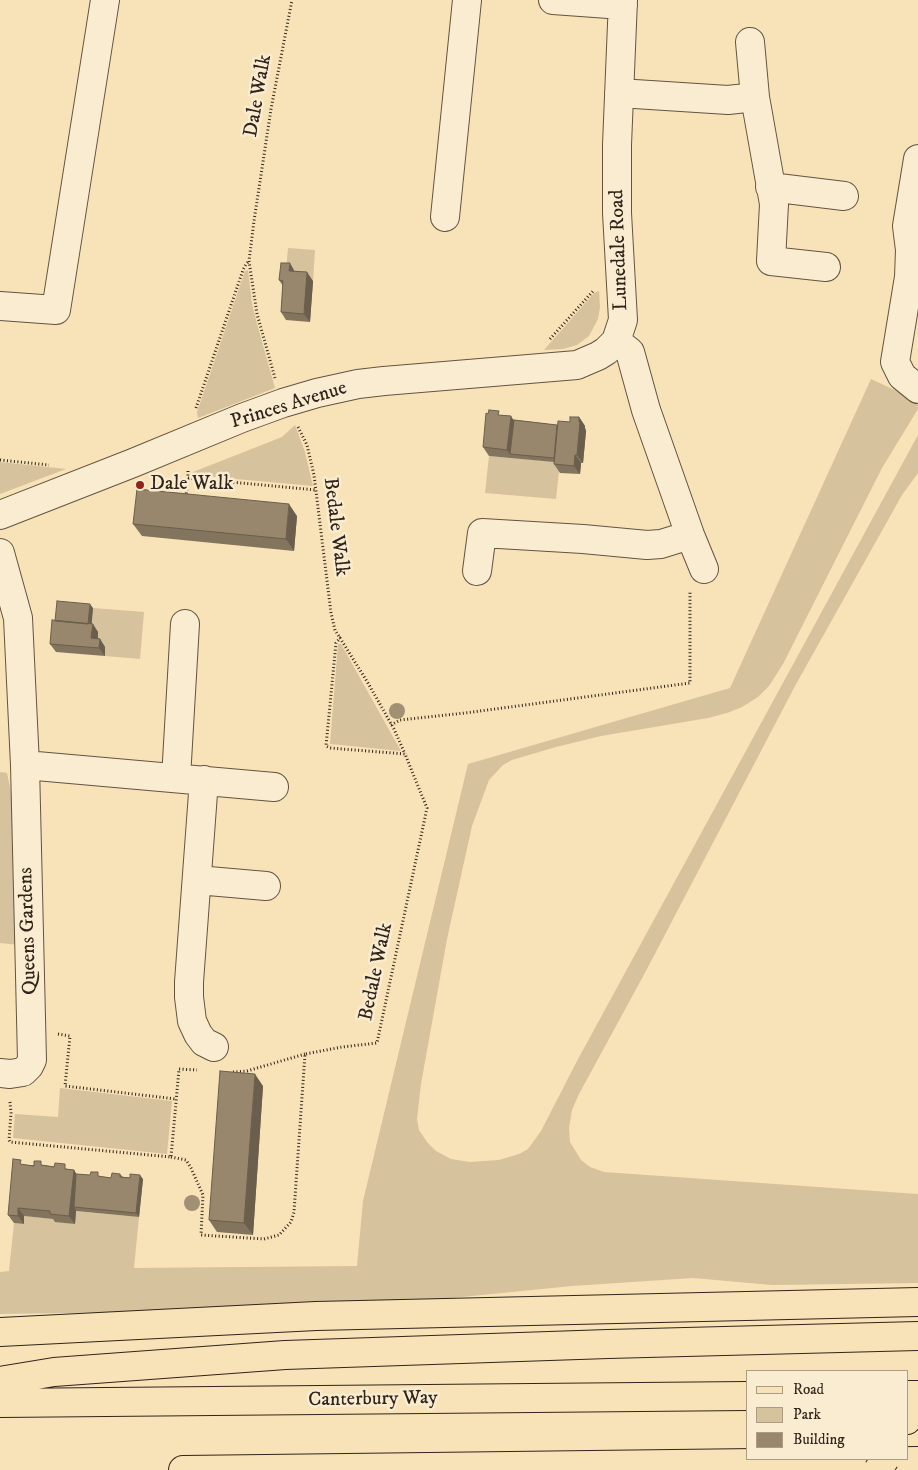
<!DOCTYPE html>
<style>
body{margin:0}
#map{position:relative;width:918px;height:1470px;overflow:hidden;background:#f8e2b7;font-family:"IM FELL DW Pica",serif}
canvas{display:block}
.legend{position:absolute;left:746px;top:1370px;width:162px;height:90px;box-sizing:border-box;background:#faecd0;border:1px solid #aa9c88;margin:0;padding:6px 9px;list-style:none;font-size:15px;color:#31241b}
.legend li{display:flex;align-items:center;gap:10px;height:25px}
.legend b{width:25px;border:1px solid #aa9c88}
</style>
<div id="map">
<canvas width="918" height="1470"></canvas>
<ul class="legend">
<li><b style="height:6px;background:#f8e2b7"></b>Road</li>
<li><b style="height:14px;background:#d6c29c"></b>Park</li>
<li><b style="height:14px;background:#98876c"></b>Building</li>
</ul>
</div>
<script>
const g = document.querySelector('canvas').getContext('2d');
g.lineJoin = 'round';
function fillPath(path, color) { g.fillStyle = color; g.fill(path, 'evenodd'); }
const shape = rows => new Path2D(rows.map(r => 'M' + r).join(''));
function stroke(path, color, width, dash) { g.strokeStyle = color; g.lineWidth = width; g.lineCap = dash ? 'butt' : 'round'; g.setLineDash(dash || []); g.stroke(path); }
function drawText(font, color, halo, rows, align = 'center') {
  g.font = font + ' "IM FELL DW Pica",serif'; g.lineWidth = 5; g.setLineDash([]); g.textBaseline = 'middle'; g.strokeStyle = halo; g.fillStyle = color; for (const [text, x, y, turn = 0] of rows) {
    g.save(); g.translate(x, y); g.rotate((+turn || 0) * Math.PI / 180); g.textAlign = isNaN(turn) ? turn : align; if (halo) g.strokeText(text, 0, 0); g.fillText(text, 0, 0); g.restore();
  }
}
fillPath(shape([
 [288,248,315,250,313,281,295,279,286,271],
 [248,270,252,304,259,331,275,388,198,418,197,412,245,271],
 [599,291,600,307,598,319,589,336,577,345,563,349,544,350,594,293],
 [871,379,918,401,918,409,882,468,783,664,769,686,758,697,742,707,727,713,708,718,601,736,556,747,512,760,503,765,489,780,472,826,447,939,421,1084,417,1119,419,1130,427,1142,436,1151,451,1159,470,1162,499,1160,519,1154,528,1149,541,1131,577,1061,918,435,918,473,902,495,795,686,647,969,579,1094,572,1110,569,1128,570,1142,581,1160,590,1167,604,1172,918,1194,918,1283,772,1285,693,1278,572,1286,342,1309,0,1314,0,1272,9,1271,14,1223,24,1224,24,1216,55,1219,75,1224,76,1211,139,1217,134,1268,357,1266,363,1201,468,764,730,688],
 [295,425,305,452,313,486,192,475,193,472,282,437],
 [489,456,560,462,556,499,485,493],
 [0,462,66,469,0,494],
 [93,608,144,612,140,659,105,656,91,632],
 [338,644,341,644,401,751,330,744],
 [0,772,7,773,27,867,30,946,0,943],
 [60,1088,172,1101,167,1154,13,1138,15,1114,58,1117]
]), '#d6c29c');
const minor = shape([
 [553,0,623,5],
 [750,42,755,97,774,204,771,261,826,267],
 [619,93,728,100,755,97],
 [918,159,907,226,910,250,909,277,895,362,902,376,918,389],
 [770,187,844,196],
 [445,217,467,0],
 [0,306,56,310,105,0],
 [616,341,630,352,646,410,690,535,704,569],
 [0,515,133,463,242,418,283,403,317,393,358,384,384,381,577,365,598,356,606,351,616,341,623,320,617,213,617,145,623,0],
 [0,553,18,618,25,765,32,1060,29,1066,23,1072,10,1074,0,1073],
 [477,571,482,533,583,539,647,545,661,544,690,535],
 [25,765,274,787],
 [176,778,185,624],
 [204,780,189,982,189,997,192,1021,198,1034,204,1042,214,1047],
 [197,880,266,886]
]);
const major = shape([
 [907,1420,918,1400]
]);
const highway = shape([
 [0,1332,316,1316,918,1302],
 [0,1381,54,1372,285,1355,608,1344,918,1336],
 [907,1395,918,1395],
 [0,1403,747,1396],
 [183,1470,918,1461]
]);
stroke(minor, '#635442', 30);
stroke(major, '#31241b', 30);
stroke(highway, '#31241b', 30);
stroke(shape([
 [550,339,594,290],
 [275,378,257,314,249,261,254,221,271,109,292,0],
 [196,408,243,270,246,264,249,261],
 [298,427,307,445,314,475,331,613,335,630,340,638],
 [0,460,49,465],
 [188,471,188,478,316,490],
 [186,497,188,478],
 [391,725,400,720,465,713,690,683,690,591],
 [58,1034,70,1036,65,1086,176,1099],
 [233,1072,247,1071,305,1054],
 [10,1102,11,1113,9,1140,10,1142,171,1157,179,1069,197,1070],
 [171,1157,186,1160,191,1168,203,1195,201,1235,264,1239,279,1235,291,1222,294,1212,305,1054,342,1047,377,1043,427,808,405,754,330,748,326,746,336,643,340,638,368,683,394,729,405,754]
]), '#31241b', 3, [1, 2.5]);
stroke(minor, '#faecd0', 28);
stroke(major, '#f8e2b7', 28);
stroke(highway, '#f8e2b7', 28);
const majorBridge = shape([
 [878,1470,885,1459]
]);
stroke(majorBridge, '#31241b', 30, []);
stroke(majorBridge, '#f8e2b7', 28);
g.fillStyle = '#a19073';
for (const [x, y] of [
 [397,711],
 [192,1203]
]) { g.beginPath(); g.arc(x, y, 8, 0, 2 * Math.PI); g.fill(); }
fillPath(shape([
 [295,272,313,281,310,322,286,320,281,312,283,286,279,280],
 [502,415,514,420,557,425,570,422,579,417,585,426,585,428,586,431,583,463,581,463,580,474,560,473,554,464,554,462,489,456,483,447],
 [297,516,294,551,142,536,133,524],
 [93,608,91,624,98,632,98,638,100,639,105,647,105,656,56,652,50,644,55,621],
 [263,1086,253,1235,217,1232,209,1220],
 [24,1165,44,1165,74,1170,76,1174,111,1178,120,1174,123,1177,143,1179,139,1217,76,1211,75,1224,55,1222,53,1219,24,1216,24,1224,14,1223,8,1215]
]), '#83745d');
fillPath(shape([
 [290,263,295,272,289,271],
 [307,272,313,281,310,322,304,314],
 [511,416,516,424,510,454,507,450],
 [579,417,585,426,585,428,586,431,583,463,577,455],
 [575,455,581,463,580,474,574,466],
 [289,504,297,516,294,551,286,539],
 [90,604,93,608,91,632,88,627],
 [93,624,98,632,97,646,91,638],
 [100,639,105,647,105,656,99,648],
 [255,1074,263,1086,253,1235,244,1223],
 [74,1170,79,1178,74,1207,76,1211,75,1224,69,1216],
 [140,1175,143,1179,139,1217,136,1213],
 [18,1208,24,1216,24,1224,18,1216]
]), '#6a5e4c');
const building = shape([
 [281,263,290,263,289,271,307,272,304,314,281,312,283,281,279,280,281,263],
 [489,410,499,411,498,415,511,416,507,450,483,447,486,413,488,414,489,410],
 [570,417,579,417,579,422,580,422,577,455,575,455,574,466,554,464,558,421,570,422,570,417],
 [514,420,557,425,554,458,510,454,514,420],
 [137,489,289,504,286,539,133,524,137,489],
 [57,601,90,604,88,624,55,621,57,601],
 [52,620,93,624,91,638,100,639,99,648,50,644,52,620],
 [220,1071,255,1074,244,1223,209,1220,220,1071],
 [13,1159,21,1160,20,1164,34,1166,34,1161,41,1161,41,1165,54,1167,55,1163,65,1164,65,1169,74,1170,69,1216,50,1214,50,1211,18,1208,18,1216,8,1215,13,1159],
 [91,1172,98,1172,98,1176,111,1178,112,1173,120,1174,120,1177,130,1178,130,1174,140,1175,136,1213,74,1207,76,1174,90,1175,91,1172]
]);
fillPath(building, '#98876c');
stroke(building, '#6a5e4c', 1);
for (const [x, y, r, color] of [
 [140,485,5,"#8f2418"]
]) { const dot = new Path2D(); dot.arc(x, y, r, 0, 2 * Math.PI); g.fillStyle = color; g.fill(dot); stroke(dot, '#faecd0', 2); }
drawText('20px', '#31241b', '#faecd0', [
 ["Dale Walk",259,96,-80],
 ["Lunedale Road",620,250,-92],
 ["Princes Avenue",289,406,-17],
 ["Bedale Walk",335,527,83],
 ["Queens Gardens",29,931,-92],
 ["Bedale Walk",377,972,-78],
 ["Canterbury Way",373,1400,-1]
]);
drawText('20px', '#31241b', '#faecd0', [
 ["Dale Walk",150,485]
], 'left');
</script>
